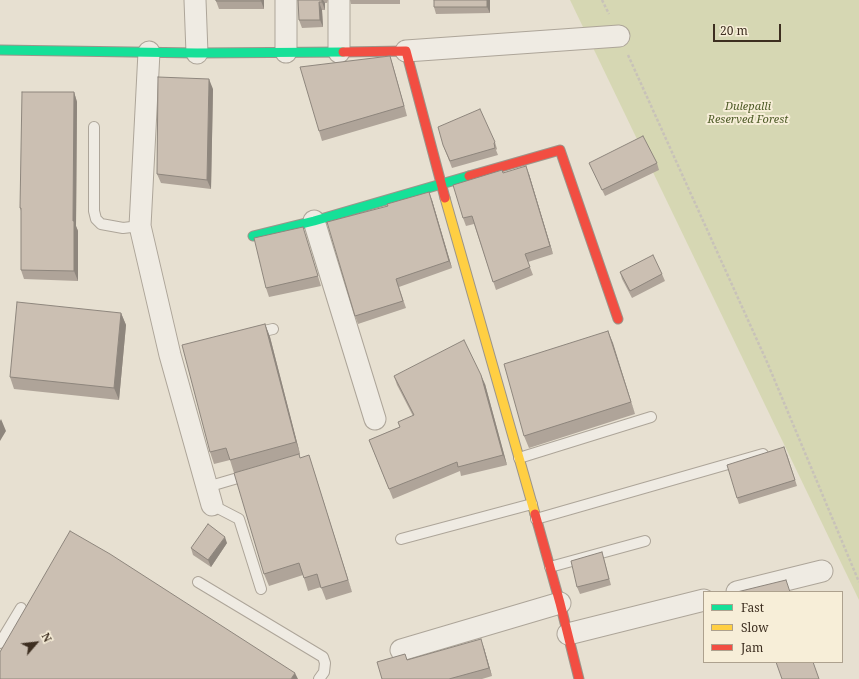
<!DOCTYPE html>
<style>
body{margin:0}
#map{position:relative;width:859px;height:679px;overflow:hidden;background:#e7e0d1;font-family:"Noto Serif",serif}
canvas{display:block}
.legend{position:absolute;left:703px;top:591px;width:140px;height:72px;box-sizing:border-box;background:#f7eed8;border:1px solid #ada18e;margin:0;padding:5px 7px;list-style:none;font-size:12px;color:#3d2e20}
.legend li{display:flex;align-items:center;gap:8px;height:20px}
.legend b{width:20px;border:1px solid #ada18e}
.north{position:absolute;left:16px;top:623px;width:40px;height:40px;-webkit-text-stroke:3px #f7eed8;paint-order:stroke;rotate:62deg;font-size:11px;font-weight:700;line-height:16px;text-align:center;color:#3d2e20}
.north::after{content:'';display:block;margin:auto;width:14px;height:18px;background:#3d2e20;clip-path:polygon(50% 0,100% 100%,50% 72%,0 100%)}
.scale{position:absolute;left:713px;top:24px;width:68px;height:18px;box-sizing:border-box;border:2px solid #3d2e20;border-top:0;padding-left:5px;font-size:12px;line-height:14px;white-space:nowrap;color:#3d2e20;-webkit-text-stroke:3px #f7eed8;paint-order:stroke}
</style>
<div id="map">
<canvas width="859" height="679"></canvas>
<ul class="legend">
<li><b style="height:5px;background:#16e098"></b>Fast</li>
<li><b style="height:5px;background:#ffcf43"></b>Slow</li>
<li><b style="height:5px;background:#f24e42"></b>Jam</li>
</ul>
<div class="north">N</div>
<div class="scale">20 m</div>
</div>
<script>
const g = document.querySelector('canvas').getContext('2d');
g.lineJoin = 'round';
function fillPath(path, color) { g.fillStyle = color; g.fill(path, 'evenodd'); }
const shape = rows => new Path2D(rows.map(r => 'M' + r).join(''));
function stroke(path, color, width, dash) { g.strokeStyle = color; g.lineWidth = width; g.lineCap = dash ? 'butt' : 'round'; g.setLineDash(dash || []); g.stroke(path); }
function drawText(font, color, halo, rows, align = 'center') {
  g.font = font + ' "Noto Serif",serif'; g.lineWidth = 4; g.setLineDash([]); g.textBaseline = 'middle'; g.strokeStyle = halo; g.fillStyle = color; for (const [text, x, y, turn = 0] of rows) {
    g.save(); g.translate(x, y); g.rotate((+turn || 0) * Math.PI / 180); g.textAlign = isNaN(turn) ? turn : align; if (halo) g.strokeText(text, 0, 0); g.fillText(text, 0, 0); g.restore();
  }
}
fillPath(shape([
 [570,0,859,0,859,600]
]), '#d6d7b3');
const lane = shape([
 [94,127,94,211,96,219,101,224,123,228,140,226],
 [255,333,273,329],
 [519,458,651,417],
 [207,487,248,475],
 [212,505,239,519,261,589],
 [536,519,763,454],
 [401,539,532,504],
 [550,567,645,541],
 [198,582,323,657,325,663,324,672,319,679],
 [0,643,21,608]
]);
const street = shape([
 [195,0,197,53],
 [286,0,286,52],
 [339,0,339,52],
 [406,51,619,36],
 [149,52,140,226,170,355,212,505],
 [314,221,375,419],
 [737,592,822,571],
 [568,634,704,600],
 [401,650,560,603]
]);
const fast = shape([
 [0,50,197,53,343,52],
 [253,236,314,221,469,176]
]);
const slow = shape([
 [445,198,535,514]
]);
const jam = shape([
 [343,52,406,51,445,198],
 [469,176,560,150,618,319],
 [535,514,560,603,579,679]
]);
stroke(lane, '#ada599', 12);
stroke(street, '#ada599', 23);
stroke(fast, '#9c958a', 11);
stroke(slow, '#9c958a', 11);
stroke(jam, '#9c958a', 11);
stroke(shape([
 [602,0,609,14],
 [628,55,767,362,859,582]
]), '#c8c2b9', 2.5, [3, 2]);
stroke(lane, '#efebe3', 10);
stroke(street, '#efebe3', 21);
stroke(fast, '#16e098', 9);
stroke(slow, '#ffcf43', 9);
stroke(jam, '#f24e42', 9);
fillPath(shape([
 [264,0,264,9,219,9,216,1],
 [298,0,328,0,327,3,325,3,325,10,322,10,323,27,302,28,299,20],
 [350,0,400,0,400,4,351,4],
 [434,0,490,0,490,13,436,14,434,7],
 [390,56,393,66,407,116,322,141,319,131],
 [213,89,211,189,161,183,157,174],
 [74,92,77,102,76,226,78,231,78,281,24,279,21,270,21,211,20,208],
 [495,142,497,149,496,150,498,155,452,168,443,145],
 [589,163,657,163,659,170,605,196,592,169],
 [503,173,529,174,553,254,528,262,533,275,496,290,474,224,466,226,463,218],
 [432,200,452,268,399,287,406,308,358,324,355,316],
 [306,237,321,286,269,297,266,288],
 [620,272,662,274,665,281,632,298,622,279],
 [121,313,126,325,119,400,14,389,10,377],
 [265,324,270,337,300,454,234,473,230,460,214,464,210,452],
 [608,331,635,414,529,448,524,436],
 [394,376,485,384,507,465,461,476,460,471,393,499,369,440,400,427,413,416,397,385],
 [787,454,797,486,739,504,737,498],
 [300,458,313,468,352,592,326,600,321,587,308,591,303,575,269,586,264,574],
 [227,543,211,567,193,555,191,548],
 [604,559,611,585,580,594,577,587],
 [484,648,492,676,482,679,382,679,407,660]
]), '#afa499');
fillPath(shape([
 [261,0,264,0,264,9,261,1],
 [322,0,323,0,325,3,325,10,322,2],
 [487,0,490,0,490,13,487,7],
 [319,2,322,10,323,27,320,20],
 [390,56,393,66,407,116,404,106],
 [209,79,213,89,211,189,207,180],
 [74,92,77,102,76,226,78,231,78,281,74,271,73,221],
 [526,166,529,174,553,254,550,246],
 [429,192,432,200,452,268,449,261],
 [121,313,126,325,119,400,114,388],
 [265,324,270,337,300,454,296,442],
 [608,331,613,343,635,414,631,402],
 [481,375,485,384,507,465,503,455],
 [1,419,6,431,0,441,0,421],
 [309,455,313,468,352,592,348,580],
 [225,537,227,543,211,567,208,560],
 [481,639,484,648,492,676,489,668],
 [295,673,298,679,291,679]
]), '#8e867d');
const building = shape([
 [216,0,261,0,261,1,216,1,216,0],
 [298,0,322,0,322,2,319,2,320,20,299,20,298,0],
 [434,0,487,0,487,7,434,7,434,0],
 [390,56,404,106,319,131,300,67,390,56],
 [158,77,209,79,207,180,157,174,158,77],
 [22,92,74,92,73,221,74,221,74,271,21,270,21,208,20,208,22,92],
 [480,109,495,142,494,143,495,148,450,161,443,145,438,127,480,109],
 [643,136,657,163,602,190,589,163,643,136],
 [526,166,550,246,525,254,530,267,493,282,472,216,463,218,453,185,502,170,503,173,526,166],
 [429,192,449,261,396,279,403,301,355,316,327,222,388,206,387,204,429,192],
 [303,227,318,276,266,288,254,238,303,227],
 [653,255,662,274,630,291,620,272,653,255],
 [17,302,121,313,114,388,10,377,17,302],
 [265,324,296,442,230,460,226,448,210,452,182,345,265,324],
 [608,331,631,402,524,436,504,364,608,331],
 [464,340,481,375,503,455,458,467,457,462,389,489,369,440,400,427,398,422,414,415,394,376,464,340],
 [784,447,795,480,737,498,727,465,784,447],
 [299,454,300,458,309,455,348,580,321,588,317,574,304,578,299,563,264,574,234,473,299,454],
 [208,524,225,537,208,560,191,548,208,524],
 [70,531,110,554,295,673,291,679,0,679,0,652,70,531],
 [602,552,609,579,577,587,571,561,602,552],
 [786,580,790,592,737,592,786,580],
 [481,639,489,668,449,679,382,679,377,662,405,654,407,660,481,639],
 [776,662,813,662,819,679,782,679,776,662]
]);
fillPath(building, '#cbbfb2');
stroke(building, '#8e867d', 1);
drawText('italic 11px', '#4d5a26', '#f7eed8', [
 ["Dulepalli",748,107],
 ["Reserved Forest",748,120]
]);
</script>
